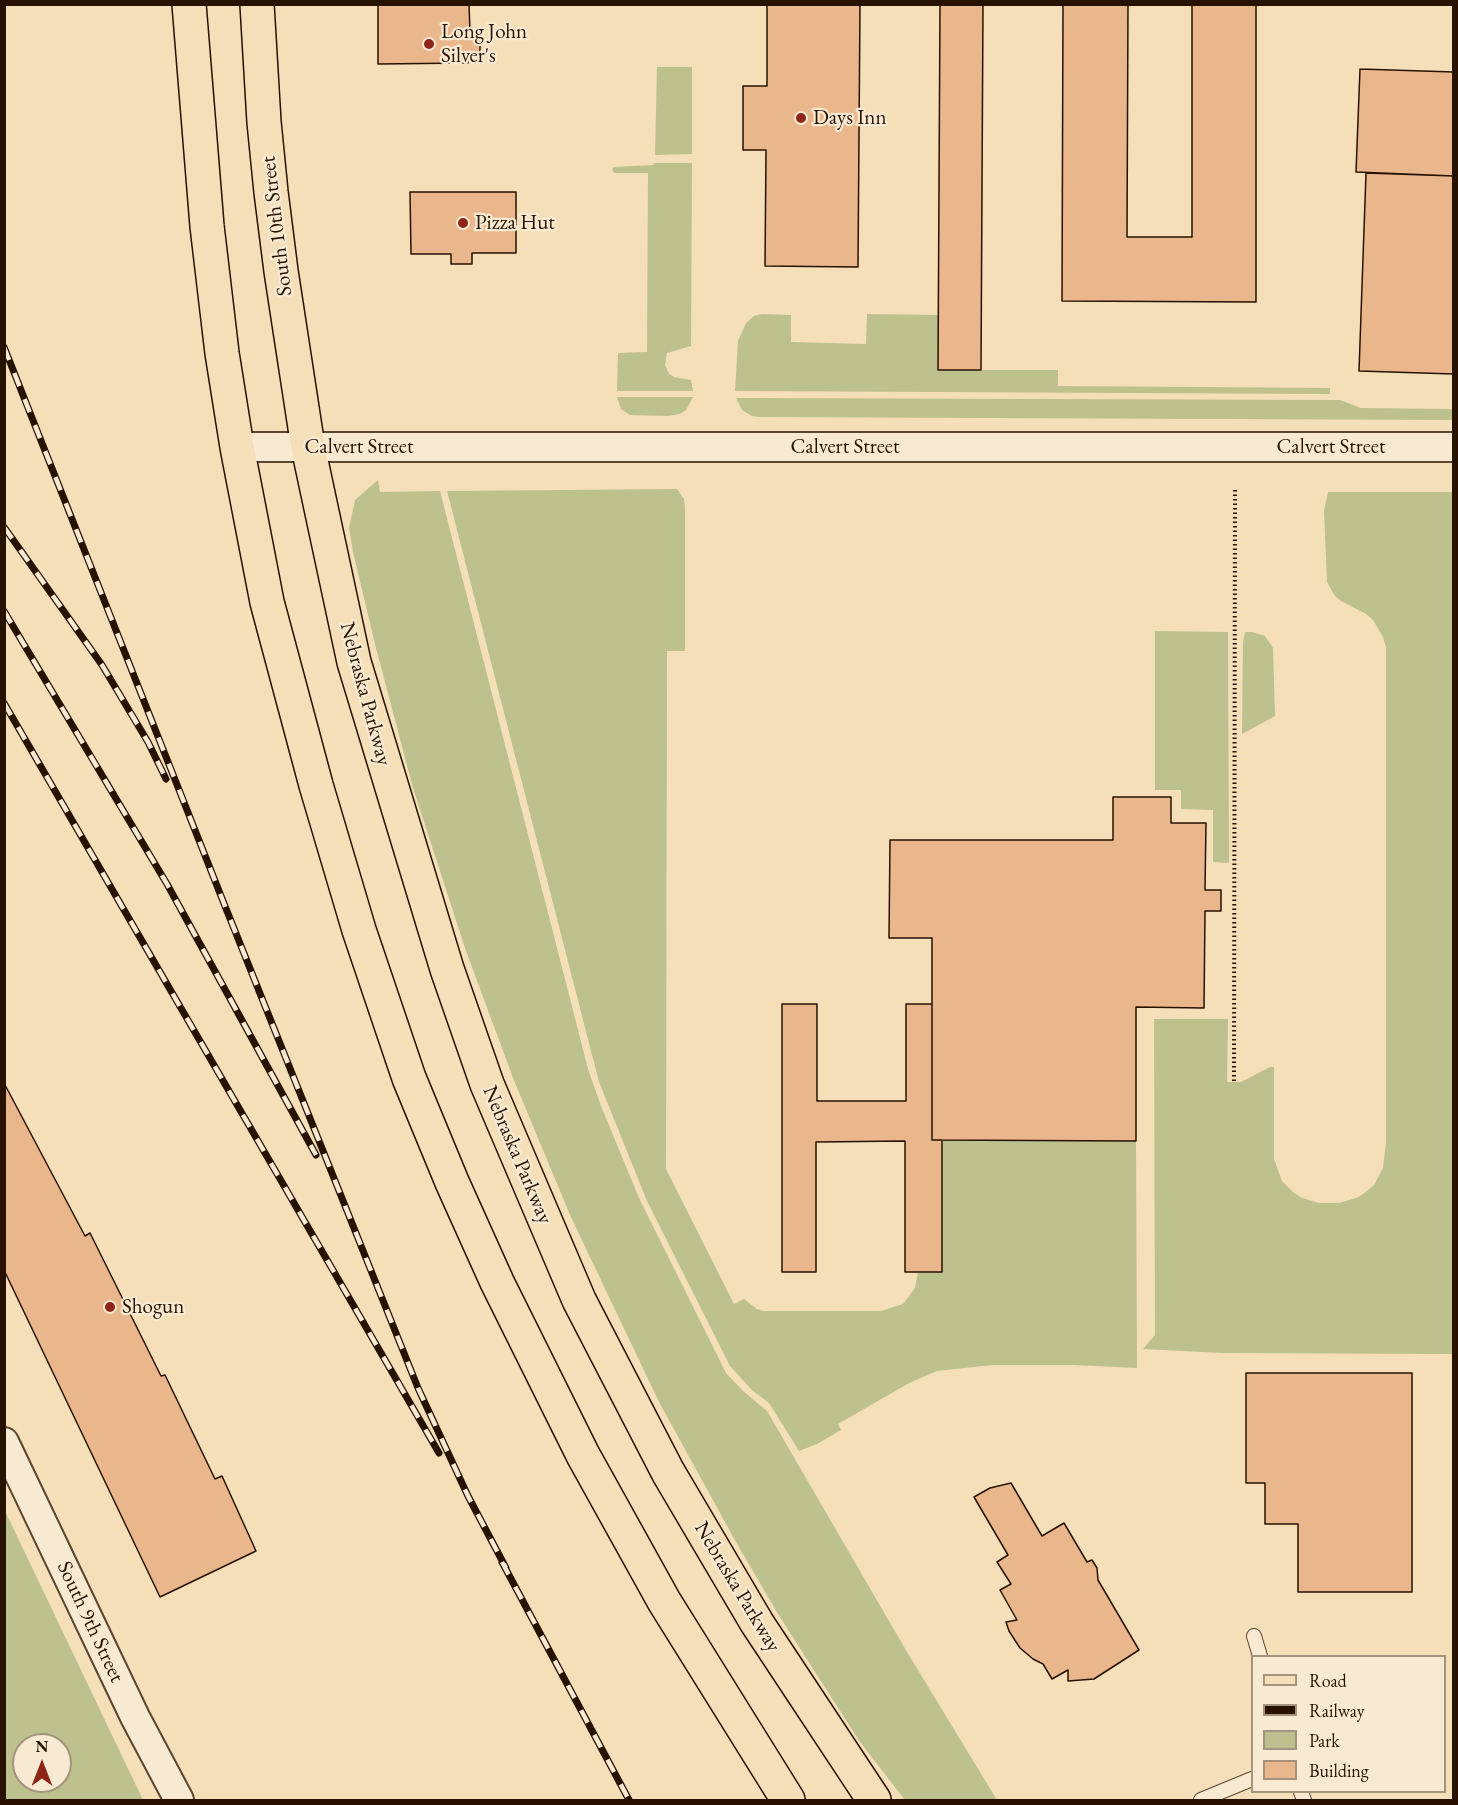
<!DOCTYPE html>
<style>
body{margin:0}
#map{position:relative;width:1458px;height:1805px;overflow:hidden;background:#f4dfb9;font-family:"EB Garamond",serif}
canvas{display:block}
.frame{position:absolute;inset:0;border:6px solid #271200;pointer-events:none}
.legend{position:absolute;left:1251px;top:1655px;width:195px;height:138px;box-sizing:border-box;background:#f8ead2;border:2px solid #a4947e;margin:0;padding:8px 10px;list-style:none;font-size:18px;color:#271200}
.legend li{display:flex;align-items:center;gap:12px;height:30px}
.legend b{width:30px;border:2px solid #a4947e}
.north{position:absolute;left:12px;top:1733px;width:60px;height:60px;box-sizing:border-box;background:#f8ead2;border:2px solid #a4947e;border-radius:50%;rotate:0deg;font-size:16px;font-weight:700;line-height:24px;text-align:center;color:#271200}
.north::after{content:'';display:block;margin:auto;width:21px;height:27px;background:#8f2418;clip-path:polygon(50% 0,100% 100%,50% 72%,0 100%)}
</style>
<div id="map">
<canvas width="1458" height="1805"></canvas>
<div class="frame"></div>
<ul class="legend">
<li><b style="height:8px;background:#f4dfb9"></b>Road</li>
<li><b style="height:8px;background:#271200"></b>Railway</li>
<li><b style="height:16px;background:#bcc18e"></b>Park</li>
<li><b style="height:16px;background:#eab68c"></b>Building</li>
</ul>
<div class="north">N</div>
</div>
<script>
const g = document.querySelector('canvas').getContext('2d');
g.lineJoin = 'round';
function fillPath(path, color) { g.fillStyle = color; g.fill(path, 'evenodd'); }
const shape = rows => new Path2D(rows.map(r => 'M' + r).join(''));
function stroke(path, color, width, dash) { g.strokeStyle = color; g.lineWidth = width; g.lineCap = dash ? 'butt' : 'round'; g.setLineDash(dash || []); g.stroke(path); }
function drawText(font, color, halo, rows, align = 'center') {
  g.font = font + ' "EB Garamond",serif'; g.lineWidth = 4.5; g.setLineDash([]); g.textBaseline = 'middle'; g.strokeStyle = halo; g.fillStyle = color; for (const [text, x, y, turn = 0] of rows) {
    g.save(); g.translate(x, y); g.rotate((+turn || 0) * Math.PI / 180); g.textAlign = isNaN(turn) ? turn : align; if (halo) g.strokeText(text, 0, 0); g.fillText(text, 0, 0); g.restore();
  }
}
fillPath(shape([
 [657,67,692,67,692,154,655,155],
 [654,163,692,163,691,346,667,353,665,365,669,374,674,377,691,380,693,391,617,391,618,353,647,352,648,173,614,173,612,169,614,167,653,165],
 [762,314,791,315,791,342,866,344,867,314,939,315,939,370,1058,370,1058,386,1330,388,1330,394,735,391,738,341,746,323,754,316],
 [617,397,693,397,686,410,680,414,668,416,630,415,621,409],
 [736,398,1340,400,1361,408,1453,409,1454,420,758,417,752,416,742,410],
 [378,480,380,492,440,491,588,1069,601,1106,639,1198,726,1373,743,1391,767,1411,907,1652,997,1800,905,1800,860,1742,778,1614,736,1542,659,1402,570,1215,513,1078,465,948,413,788,376,648,353,552,349,528,355,500],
 [677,489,684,499,685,508,685,651,667,651,666,1169,734,1304,744,1299,757,1309,763,1311,881,1311,903,1304,915,1288,918,1272,942,1272,942,1140,1136,1141,1137,1368,1074,1365,992,1365,937,1371,909,1383,838,1424,841,1430,817,1444,799,1451,769,1403,752,1390,730,1366,647,1201,599,1082,447,491],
 [1328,492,1453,492,1453,1354,1223,1353,1143,1349,1155,1335,1154,1019,1228,1019,1227,1082,1241,1082,1270,1067,1274,1067,1274,1159,1282,1181,1293,1192,1302,1198,1319,1203,1339,1203,1359,1197,1367,1191,1374,1185,1383,1168,1386,1142,1386,647,1383,637,1373,620,1366,614,1341,601,1335,596,1327,582,1324,511],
 [1155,631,1228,632,1229,863,1213,862,1213,810,1181,809,1181,790,1155,790],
 [1245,632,1252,632,1265,636,1273,648,1275,716,1242,734,1243,642],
 [5,1511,143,1800,5,1800],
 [24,1745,60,1745,60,1781,24,1781]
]), '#bcc18e');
const building = shape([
 [469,4,470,32,480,32,480,55,468,55,468,63,378,64,378,5,469,4],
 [767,4,860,4,858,267,765,266,766,150,743,150,743,86,767,86,767,4],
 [940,4,983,4,981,370,938,370,940,4],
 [1063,4,1128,4,1127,237,1192,237,1192,4,1256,4,1256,302,1062,301,1063,4],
 [1360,69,1454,72,1454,176,1356,172,1360,69],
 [1366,173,1454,176,1454,374,1359,371,1366,173],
 [410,192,516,192,516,253,472,253,472,264,451,264,451,254,411,254,410,192],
 [1113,797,1171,797,1171,823,1206,823,1205,890,1221,890,1221,911,1205,911,1204,1008,1136,1007,1136,1141,932,1140,932,938,889,938,890,840,1113,840,1113,797],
 [782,1004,817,1004,817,1101,906,1101,906,1004,932,1004,932,1140,942,1140,942,1272,905,1272,905,1141,816,1142,816,1272,782,1272,782,1004],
 [4,1083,85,1236,90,1233,161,1376,165,1375,215,1479,222,1476,256,1551,160,1597,4,1270,4,1083],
 [1246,1373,1412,1373,1412,1592,1298,1592,1298,1524,1265,1524,1265,1483,1246,1483,1246,1373],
 [1011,1483,1042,1536,1064,1523,1087,1562,1092,1560,1097,1568,1098,1580,1139,1650,1094,1679,1068,1681,1068,1670,1052,1679,1043,1664,1033,1659,1020,1648,1009,1631,1006,1622,1017,1620,1000,1590,1011,1584,997,1562,1008,1555,974,1497,990,1488,1011,1483]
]);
fillPath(building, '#eab68c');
stroke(building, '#271200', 1.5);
const service = shape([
 [1254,1636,1260,1656],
 [1301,1792,1304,1800],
 [1201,1800,1252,1779]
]);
const minor = shape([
 [237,447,1454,447],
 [4,1442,135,1717,179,1800]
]);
const primary = shape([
 [189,4,207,226,222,353,237,447,267,602,316,785,359,930,409,1078,452,1182,497,1282,583,1455,664,1601,788,1800],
 [257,4,264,122,271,192,281,271,308,447,354,662,447,969,487,1084,579,1300,668,1472,757,1623,874,1800]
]);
stroke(service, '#5a452e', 16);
stroke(minor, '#5a452e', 32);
stroke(primary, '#271200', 36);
stroke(shape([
 [1234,1081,1235,488]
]), '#271200', 4, [1.5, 3]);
stroke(service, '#f8ead2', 14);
stroke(minor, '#f8ead2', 28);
stroke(primary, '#f4dfb9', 33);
const rail = shape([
 [4,347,223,901,418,1388,468,1496,506,1568],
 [4,527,102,665,148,742,166,779],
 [4,611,167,884,316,1155],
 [4,703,439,1453],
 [502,1562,629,1800]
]);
stroke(rail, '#271200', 7);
stroke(rail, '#f8ead2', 4.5, [14]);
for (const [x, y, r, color] of [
 [429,44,6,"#8f2418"],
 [801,118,6,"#8f2418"],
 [463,223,6,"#8f2418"],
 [110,1307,6,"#8f2418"]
]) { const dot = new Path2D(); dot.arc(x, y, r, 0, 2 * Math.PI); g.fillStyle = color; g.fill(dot); stroke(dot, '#f8ead2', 2); }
drawText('21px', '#271200', '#f8ead2', [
 ["Long John",441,32],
 ["Silver's",441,56],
 ["Days Inn",813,118],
 ["Pizza Hut",475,223],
 ["Shogun",122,1307]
], 'left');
drawText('21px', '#271200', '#f8ead2', [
 ["South 10th Street",277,226,-97],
 ["Calvert Street",359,447],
 ["Calvert Street",845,447],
 ["Calvert Street",1331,447],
 ["Nebraska Parkway",365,694,75],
 ["Nebraska Parkway",517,1155,67],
 ["Nebraska Parkway",737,1587,59],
 ["South 9th Street",90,1622,65]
]);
</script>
